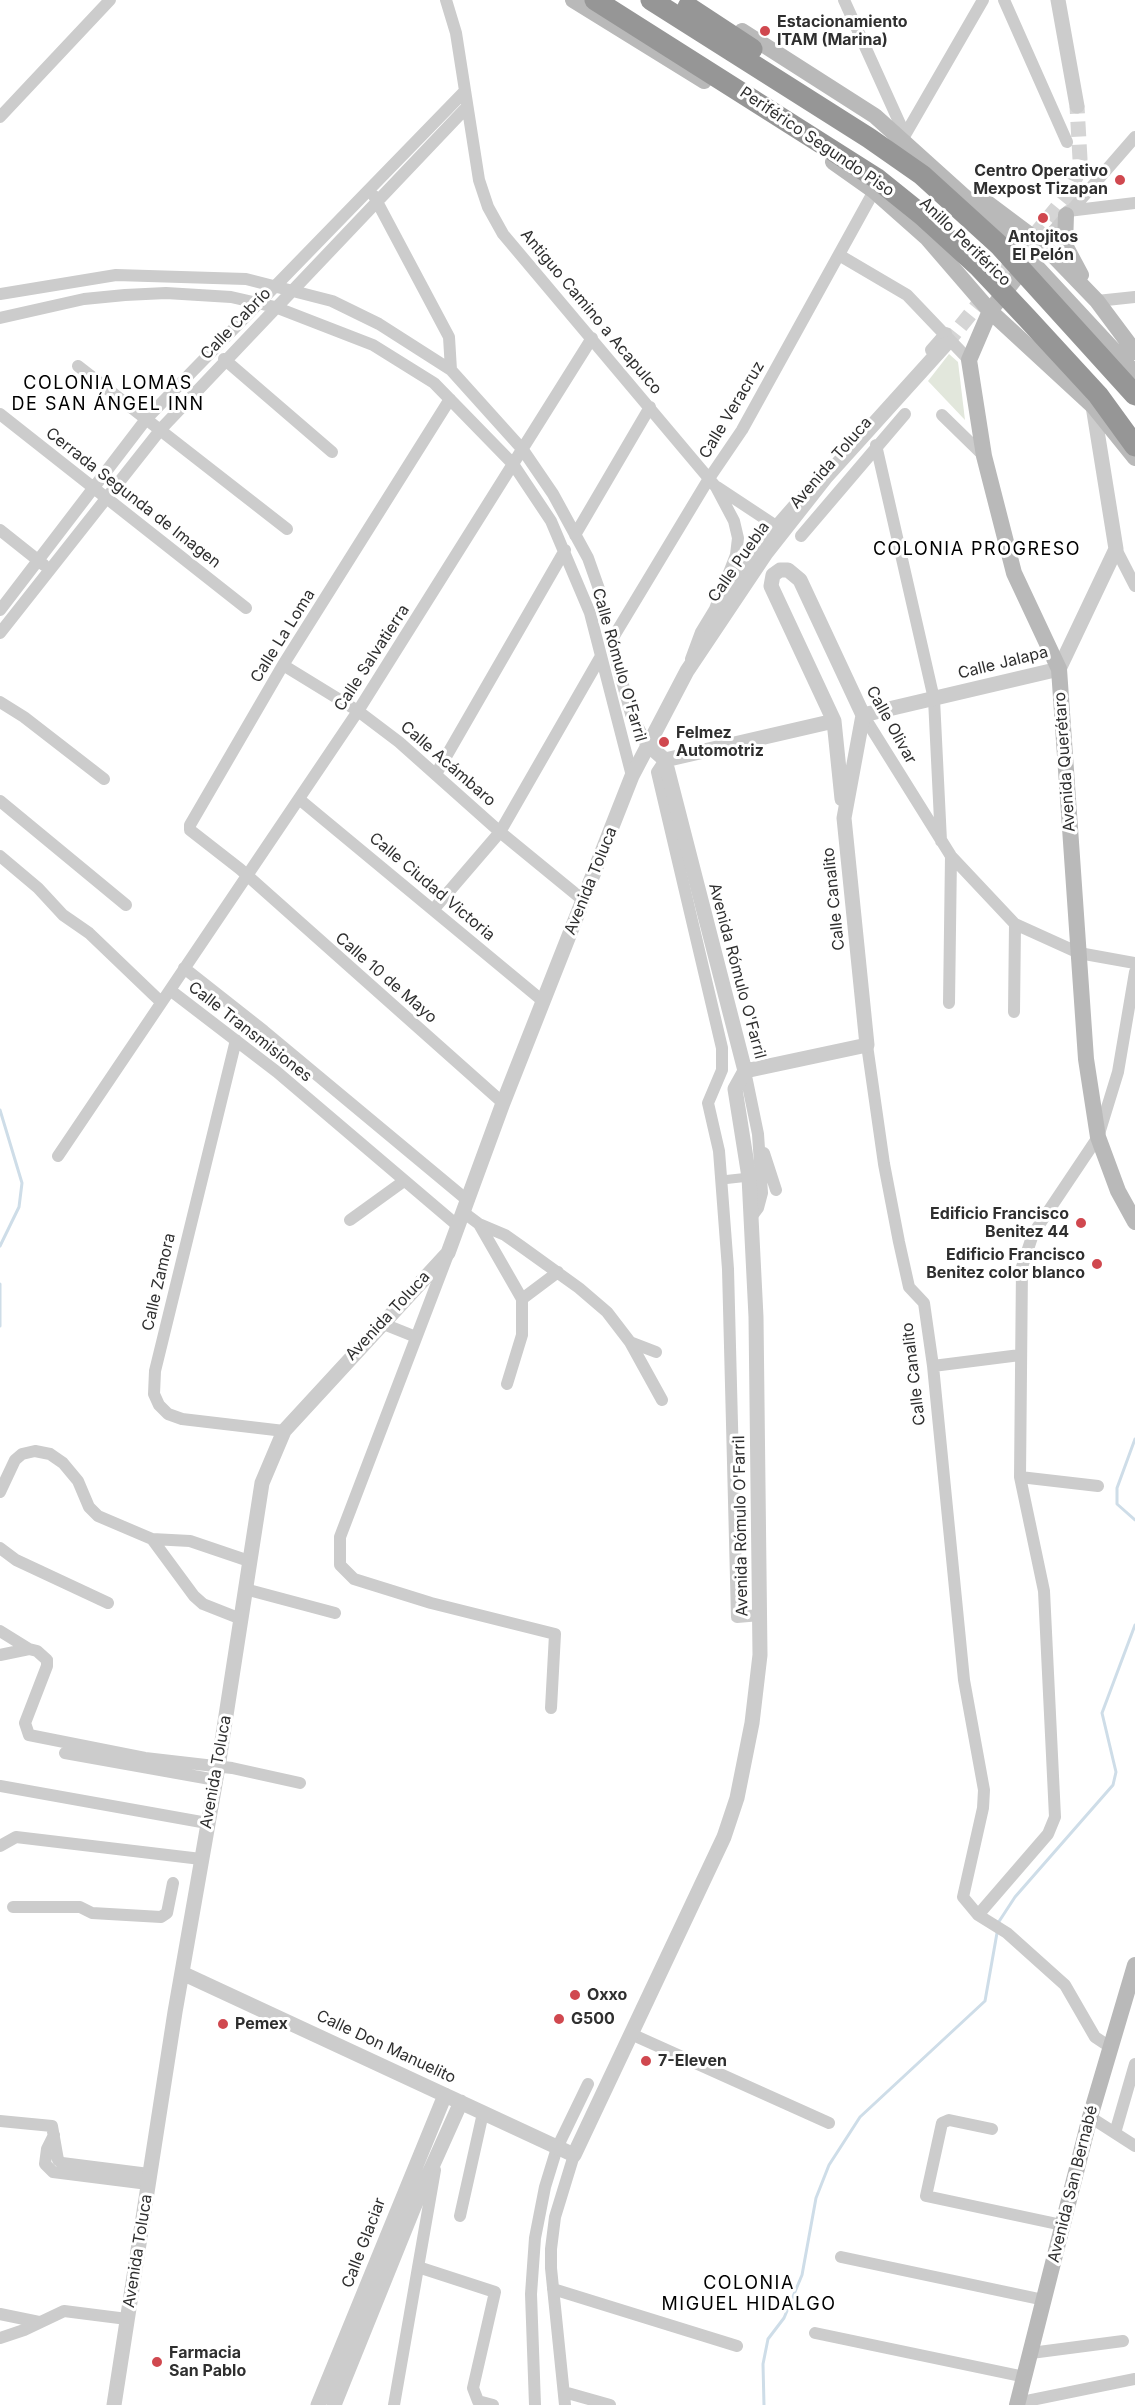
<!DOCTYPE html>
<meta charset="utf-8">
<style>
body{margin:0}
canvas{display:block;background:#fff}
</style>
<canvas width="1135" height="2405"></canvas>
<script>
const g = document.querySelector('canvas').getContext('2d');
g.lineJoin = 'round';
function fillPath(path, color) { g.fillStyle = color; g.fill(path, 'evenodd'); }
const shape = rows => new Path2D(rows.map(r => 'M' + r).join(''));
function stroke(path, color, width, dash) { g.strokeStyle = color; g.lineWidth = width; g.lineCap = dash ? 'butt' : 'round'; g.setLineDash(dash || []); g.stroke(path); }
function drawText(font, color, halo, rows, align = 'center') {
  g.font = font + ' Inter,sans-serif'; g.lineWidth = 6; g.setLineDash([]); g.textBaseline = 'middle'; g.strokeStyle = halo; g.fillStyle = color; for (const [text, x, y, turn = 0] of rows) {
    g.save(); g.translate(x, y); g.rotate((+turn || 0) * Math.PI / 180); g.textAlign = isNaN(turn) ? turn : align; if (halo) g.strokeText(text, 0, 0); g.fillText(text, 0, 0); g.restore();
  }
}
fillPath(shape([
 [949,354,958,362,965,420,928,381]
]), '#e2e7dc');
stroke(shape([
 [0,1110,22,1183,19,1207,0,1246],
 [0,1284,0,1326],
 [1135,1439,1117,1488,1117,1504,1135,1520],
 [998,1923,1015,1897,1113,1785,1116,1772,1102,1713,1135,1625],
 [764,2405,763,2364,768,2339,784,2318,802,2275,816,2198,829,2165,860,2117,985,2001,997,1933]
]), '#cedde8', 3);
stroke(shape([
 [946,344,1068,194,1076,177,1080,159,1077,106]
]), '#d5d5d5', 15, [15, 8]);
stroke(shape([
 [722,1180,749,1177]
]), '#ccc', 9);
stroke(shape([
 [446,0,456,33,479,180,488,207,503,234,716,487,734,521,738,538,736,555,715,609],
 [844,0,905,135],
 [1004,0,1067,142],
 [0,117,110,0],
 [905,135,983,0],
 [374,196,449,337,451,370],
 [1068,211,1135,203],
 [1042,244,1135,137],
 [839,255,907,295,969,360],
 [0,294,116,275,246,279,332,301,379,324,451,370,523,450,553,494,588,558,599,589],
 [1097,301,1135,297],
 [0,318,84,299,125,295,166,293,231,297,275,307,373,345,434,383,513,464,551,521,590,613,632,776],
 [931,350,946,333],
 [224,359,332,452],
 [78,366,287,529],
 [450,399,283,665,190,825,190,830,240,869,503,1103],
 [0,414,246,608],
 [942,415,984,456],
 [876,445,934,699,941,841],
 [717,487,776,526],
 [0,530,44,565],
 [575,535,650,407],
 [801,536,905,414],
 [1116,549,1135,586],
 [0,610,147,418,464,92],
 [0,633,161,429,466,108],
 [691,659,701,632,715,609,776,526,804,494],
 [283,665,358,711,399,742,500,832,583,900],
 [0,702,24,717,104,779],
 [863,715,951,856,1015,924,1079,953,1135,963],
 [647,744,631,714,611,641,708,480,742,430,874,191],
 [665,760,657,772,722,1048,722,1070,708,1103,719,1151,728,1269,737,1617,760,1615],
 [436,774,565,550],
 [299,799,544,1002],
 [0,801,126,905],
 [0,856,38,888,63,915,89,933,161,1002],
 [433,910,500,832,601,656],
 [184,968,264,1031,467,1200],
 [170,990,277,1072,458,1226],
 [949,1003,951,856],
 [1014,1012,1015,924],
 [236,1040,155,1371,154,1394,159,1405,168,1414,182,1419,284,1431],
 [867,1045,884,1164,899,1242,909,1287,924,1303,933,1366,964,1680,984,1790,983,1808,963,1897,978,1915,1007,1933,1065,1985,1095,2037,1110,2047],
 [745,1071,758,1134,762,1193,758,1208,752,1216],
 [764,1153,776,1190],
 [58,1156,358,711,592,338],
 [463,1212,479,1224,522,1299,522,1335,507,1384],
 [350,1220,404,1181],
 [479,1224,505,1235,522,1247,579,1288,607,1312,630,1342,662,1400],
 [447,1257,340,1537,340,1565,354,1579,431,1603,555,1634,551,1708],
 [522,1299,558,1272],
 [381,1323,416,1337],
 [630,1342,656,1352],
 [933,1366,1020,1355],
 [1020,1477,1098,1486],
 [0,1492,15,1460,22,1454,35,1451,50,1454,63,1463,78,1481,89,1507,98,1516,152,1539,190,1541,249,1561],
 [152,1539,194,1596,203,1604,241,1619],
 [0,1548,16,1560,108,1603],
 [245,1589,335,1613],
 [0,1631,29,1649],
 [0,1655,29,1649,37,1651,47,1660,47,1666,25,1723,29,1735,145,1758,232,1768,300,1783],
 [65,1753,216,1780],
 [0,1786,207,1823],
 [0,1846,16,1837,201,1859],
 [13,1907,80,1907,92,1913,161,1917,167,1913,173,1883],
 [978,1915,1048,1834,1055,1817,1044,1591,1020,1477,1022,1267,1033,1234,1098,1137,1118,1072,1135,972],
 [631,2034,829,2123],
 [1090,2117,1135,2146],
 [0,2121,52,2126,58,2160,62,2163,149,2174],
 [992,2129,949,2120,942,2123,926,2196,1062,2225],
 [1115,2133,1135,2064],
 [54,2135,47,2149,45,2164,53,2172,148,2184],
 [460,2216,483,2113],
 [841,2257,1044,2300],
 [418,2267,495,2292,473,2388,478,2401,493,2405],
 [553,2289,737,2346],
 [0,2314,39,2322],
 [815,2333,1025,2377],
 [0,2338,24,2330,64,2311,127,2319],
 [1031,2353,1123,2341],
 [564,2392,610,2405],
 [1017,2403,1135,2379],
 [394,2405,435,2170],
 [535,2405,531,2294,535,2238,545,2187,557,2148,588,2084],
 [565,2405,551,2268,551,2249,555,2217,574,2155]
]), '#ccc', 12);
stroke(shape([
 [1058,0,1077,106],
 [863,715,1059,669,1116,549,1093,406],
 [647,744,665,760,745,1071],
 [665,760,834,721],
 [842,799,834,721,771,586,773,575,780,570,788,570,800,580,863,715],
 [745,1071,867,1045,844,818,863,715],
 [182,1973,574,2155,724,1837,737,1798,752,1723,760,1655,756,1317,749,1177,735,1089,745,1071],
 [114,2405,175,2012,218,1767,262,1483,284,1431,448,1253,503,1103,632,776,687,671,766,553,825,478,946,344],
 [318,2405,445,2095],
 [334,2405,414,2207,461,2102]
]), '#ccc', 15);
stroke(shape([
 [573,0,704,81],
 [742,31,875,116,1007,235,1135,373],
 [833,162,874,191,927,238,990,311,1093,406,1135,458],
 [982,199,1042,244,1097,301,1135,352],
 [1066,215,1065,245,1081,275],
 [1042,244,990,311,969,360,984,456,1014,573,1059,669,1086,1059,1098,1137,1118,1191,1135,1222],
 [1017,2405,1090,2117,1135,1965]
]), '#b9b9b9', 16);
stroke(shape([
 [595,0,876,178,922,215,979,267,1027,318,1098,395,1135,446],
 [651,0,869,138,922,175,999,245,1135,395],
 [688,7,752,49]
]), '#969696', 21);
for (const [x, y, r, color] of [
 [765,31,6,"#d0484f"],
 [1120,180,6,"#d0484f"],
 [1043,218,6,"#d0484f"],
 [664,742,6,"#d0484f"],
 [1081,1223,6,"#d0484f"],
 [1097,1264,6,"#d0484f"],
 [575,1995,6,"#d0484f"],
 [559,2019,6,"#d0484f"],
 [223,2024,6,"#d0484f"],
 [646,2061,6,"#d0484f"],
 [157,2362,6,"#d0484f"]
]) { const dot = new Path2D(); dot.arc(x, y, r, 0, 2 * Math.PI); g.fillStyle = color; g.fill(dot); stroke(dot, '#fff', 2); }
drawText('bold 16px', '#2f2f2f', '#fff', [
 ["Estacionamiento",777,22],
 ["ITAM (Marina)",777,40],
 ["Centro Operativo",1108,171,"right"],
 ["Mexpost Tizapan",1108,189,"right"],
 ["Antojitos",1043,237,"center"],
 ["El Pelón",1043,255,"center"],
 ["Felmez",676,733],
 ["Automotriz",676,751],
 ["Edificio Francisco",1069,1214,"right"],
 ["Benitez 44",1069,1232,"right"],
 ["Edificio Francisco",1085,1255,"right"],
 ["Benitez color blanco",1085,1273,"right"],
 ["Oxxo",587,1995],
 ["G500",571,2019],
 ["Pemex",235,2024],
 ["7-Eleven",658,2061],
 ["Farmacia",169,2353],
 ["San Pablo",169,2371]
], 'left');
drawText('16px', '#2f2f2f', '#fff', [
 ["Periférico Segundo Piso",817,142,34],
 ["Anillo Periférico",965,242,44],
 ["Antiguo Camino a Acapulco",591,312,50],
 ["Calle Cabrío",236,324,-46],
 ["Calle Veracruz",732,410,-59],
 ["Avenida Toluca",831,463,-49],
 ["Cerrada Segunda de Imagen",133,498,38],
 ["Calle Puebla",739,562,-55],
 ["Calle La Loma",283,636,-58],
 ["Calle Salvatierra",372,658,-57],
 ["Calle Jalapa",1003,663,-14],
 ["Calle Rómulo O'Farril",619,665,74],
 ["Calle Olivar",891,725,61],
 ["Avenida Querétaro",1065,762,-94],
 ["Calle Acámbaro",448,764,41],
 ["Avenida Toluca",591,881,-68],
 ["Calle Ciudad Victoria",432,887,40],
 ["Calle Canalito",834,899,-96],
 ["Avenida Rómulo O'Farril",737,971,75],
 ["Calle 10 de Mayo",386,978,41],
 ["Calle Transmisiones",250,1032,38],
 ["Calle Zamora",159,1282,-77],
 ["Avenida Toluca",388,1316,-47],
 ["Calle Canalito",914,1374,-97],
 ["Avenida Rómulo O'Farril",741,1526,-91],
 ["Avenida Toluca",216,1772,-80],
 ["Calle Don Manuelito",386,2047,25],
 ["Avenida San Bernabé",1073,2184,-76],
 ["Calle Glaciar",364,2243,-69],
 ["Avenida Toluca",138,2251,-81]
]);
g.letterSpacing = '1.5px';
drawText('18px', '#000', '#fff', [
 ["COLONIA LOMAS",108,384],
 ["DE SAN ÁNGEL INN",108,405],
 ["COLONIA PROGRESO",977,550],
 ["COLONIA",749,2284],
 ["MIGUEL HIDALGO",749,2305]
]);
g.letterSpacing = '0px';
</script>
